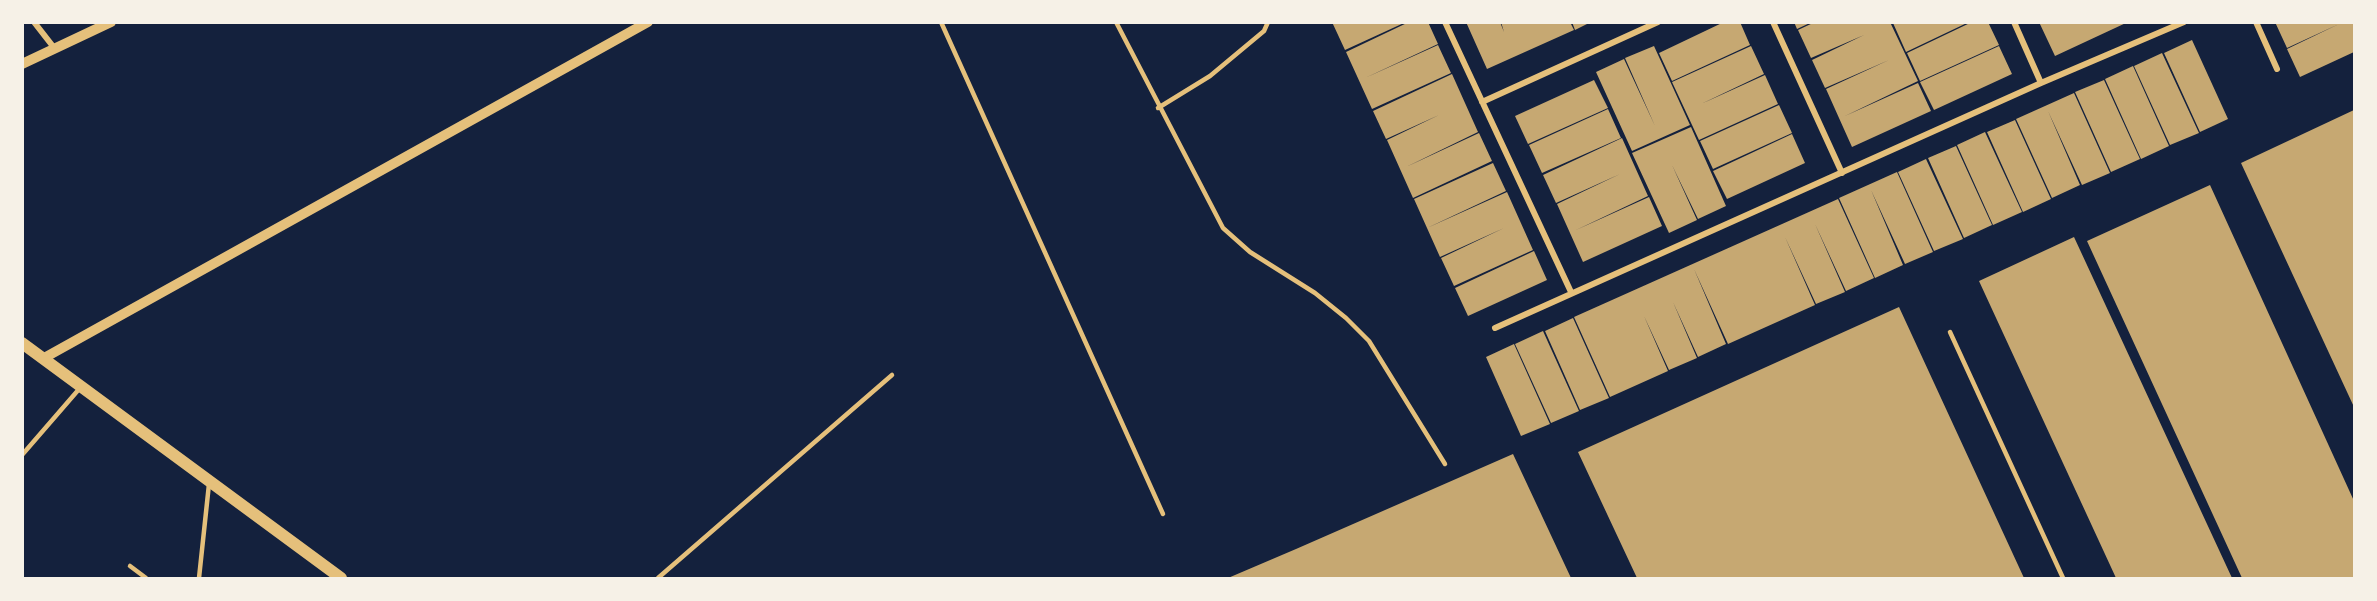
<!DOCTYPE html>
<style>
body{margin:0}
#map{position:relative;width:2377px;height:601px;overflow:hidden;background:#14213d;font-family:Quicksand,sans-serif}
canvas{display:block}
.frame{position:absolute;inset:0;border:24px solid #f6f1e7;pointer-events:none}
</style>
<div id="map">
<canvas width="2377" height="601"></canvas>
<div class="frame"></div>
</div>
<script>
const g = document.querySelector('canvas').getContext('2d');
g.lineJoin = 'round';
function fillPath(path, color) { g.fillStyle = color; g.fill(path, 'evenodd'); }
const shape = rows => new Path2D(rows.map(r => 'M' + r).join(''));
function stroke(path, color, width, dash) { g.strokeStyle = color; g.lineWidth = width; g.lineCap = dash ? 'butt' : 'round'; g.setLineDash(dash || []); g.stroke(path); }
fillPath(shape([
 [1332,22,1406,22,1345,50],
 [1409,22,1428,22,1438,44,1365,78,1438,45,1451,73,1372,109,1346,52],
 [1466,22,1500,22,1504,32,1501,22,1570,22,1574,30,1487,69],
 [1572,22,1591,22,1575,30],
 [1724,22,1740,22,1750,45,1672,81,1659,53],
 [1794,22,1812,22,1797,29],
 [1815,22,1890,22,1918,81,1845,116,1918,83,1931,111,1852,147,1826,89,1889,60,1825,88,1812,60,1864,35,1811,58,1798,30],
 [1969,22,1906,52,1893,23,1895,22],
 [1972,22,1988,22,1999,45,1920,81,1907,53],
 [2039,22,2128,22,2055,56],
 [2275,22,2354,22,2354,52,2300,77,2287,49,2339,24,2287,48],
 [2192,40,2228,119,2200,132,2164,53],
 [1654,46,1690,125,1632,151,1596,72,1624,59,1655,126,1625,58],
 [1751,46,1764,74,1701,104,1765,75,1778,104,1699,140,1672,82],
 [1999,46,2012,74,1934,110,1920,82],
 [2162,53,2199,133,2170,145,2134,66],
 [2133,66,2169,146,2141,159,2105,79],
 [1452,74,1478,132,1406,167,1479,133,1492,161,1413,198,1387,140,1439,115,1386,139,1373,111],
 [1594,80,1608,108,1528,144,1515,116],
 [2104,80,2140,159,2111,172,2075,92],
 [2074,93,2110,173,2082,185,2048,111,2080,185,2052,198,2016,119],
 [1779,105,1792,133,1713,169,1700,141],
 [1608,109,1621,138,1542,173,1529,145],
 [2354,110,2354,407,2241,163],
 [2015,120,2051,199,2023,212,1987,132],
 [1691,127,1726,206,1698,219,1672,165,1697,220,1669,233,1632,153],
 [1985,132,2022,212,1993,225,1957,145],
 [1792,134,1805,163,1727,199,1713,171],
 [1622,138,1648,196,1576,230,1649,197,1662,226,1583,262,1557,204,1620,174,1556,203,1543,175],
 [1956,146,1992,225,1964,238,1928,158],
 [1926,159,1963,239,1934,251,1898,172],
 [1493,163,1506,191,1427,228,1414,199],
 [1897,172,1933,252,1905,264,1871,190,1903,265,1875,278,1839,198],
 [2210,185,2354,501,2354,578,2242,578,2087,241],
 [1507,192,1533,250,1454,286,1441,258,1504,228,1440,257,1427,228],
 [1838,199,1874,278,1846,291,1815,224,1845,292,1816,304,1785,237,1815,305,1728,344,1694,269,1726,344,1698,357,1673,302,1697,358,1669,370,1644,316,1668,371,1610,397,1574,317],
 [2074,237,2232,578,2116,578,1979,281],
 [1534,251,1547,280,1468,316,1455,288],
 [1899,307,2024,578,1637,578,1578,452],
 [1573,318,1609,398,1580,410,1545,331],
 [1543,331,1579,411,1551,423,1515,344],
 [1514,344,1550,424,1521,436,1486,357],
 [1513,454,1571,578,1228,578,1296,549]
]), '#c6a872');
stroke(shape([
 [941,22,1163,514],
 [1116,22,1223,228,1250,252,1315,293,1346,318,1369,341,1445,464],
 [1158,108,1210,76,1264,31,1268,22],
 [1950,332,2063,578],
 [22,455,80,388],
 [130,566,146,578],
 [199,578,209,484],
 [658,578,892,375]
]), '#e5c07b', 4.5);
stroke(shape([
 [34,22,55,49],
 [1445,22,1571,292],
 [1773,22,1842,173],
 [2014,22,2041,83],
 [2256,22,2277,69],
 [1482,102,1658,22],
 [1495,328,2041,83,2184,22]
]), '#e5c07b', 6);
stroke(shape([
 [22,64,111,22],
 [44,358,648,22]
]), '#e5c07b', 10);
stroke(shape([
 [22,343,341,578]
]), '#e5c07b', 12);
</script>
